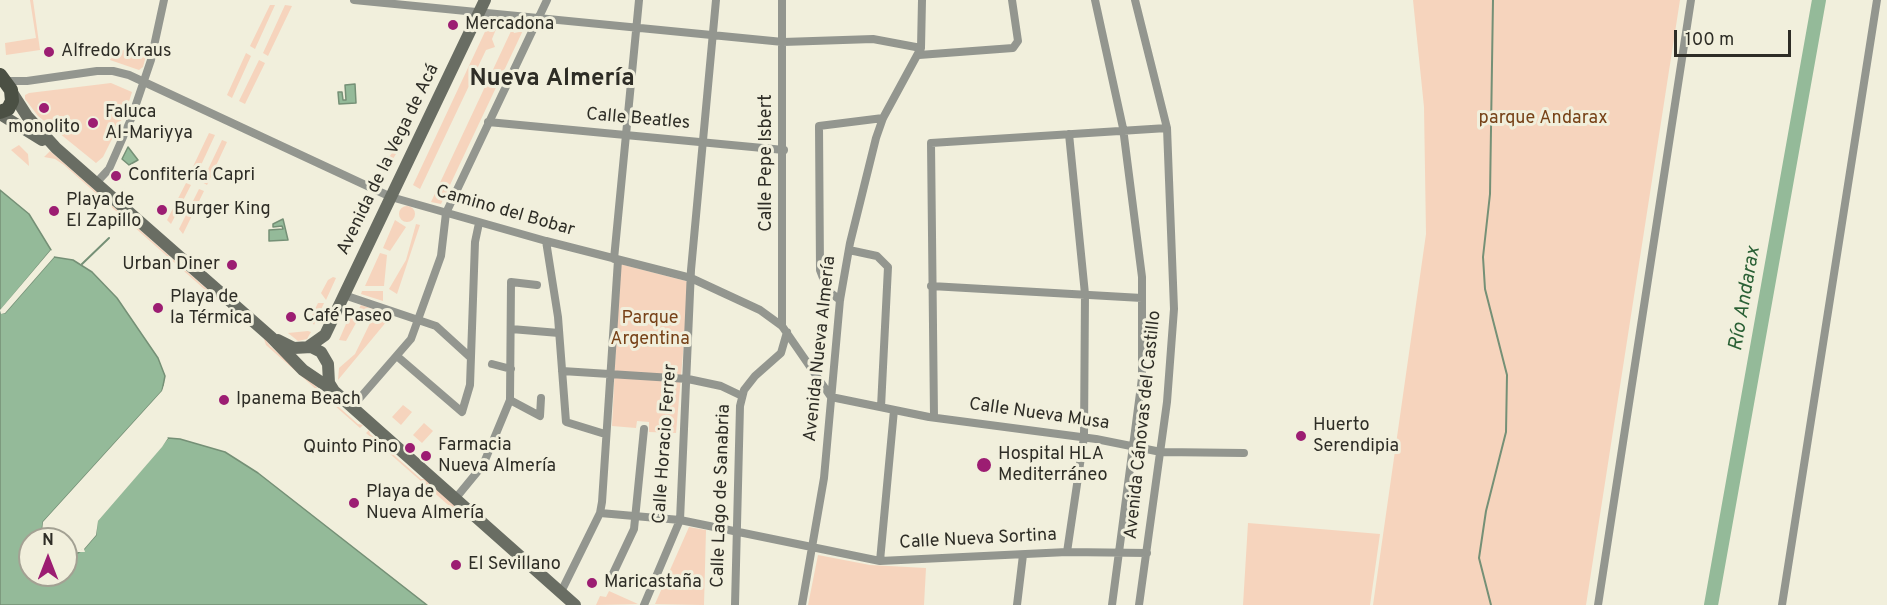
<!DOCTYPE html>
<meta charset="utf-8">
<style>
body{margin:0}
#map{position:relative;width:1887px;height:605px;overflow:hidden;background:#f1efdc;font-family:Overpass,sans-serif}
canvas{display:block}
.north{position:absolute;left:18px;top:527px;width:60px;height:60px;box-sizing:border-box;background:#f1efdc;border:2px solid #a3a193;border-radius:50%;rotate:0deg;font-size:16px;font-weight:700;line-height:24px;text-align:center;color:#2e2d26}
.north::after{content:'';display:block;margin:auto;width:21px;height:27px;background:#9c1d72;clip-path:polygon(50% 0,100% 100%,50% 72%,0 100%)}
.scale{position:absolute;left:1674px;top:30px;width:117px;height:27px;box-sizing:border-box;border:3px solid #2e2d26;border-top:0;padding-left:8px;font-size:18px;line-height:21px;white-space:nowrap;color:#2e2d26;-webkit-text-stroke:4px #f1efdc;paint-order:stroke}
</style>
<div id="map">
<canvas width="1887" height="605"></canvas>
<div class="north">N</div>
<div class="scale">100 m</div>
</div>
<script>
const g = document.querySelector('canvas').getContext('2d');
g.lineJoin = 'round';
function fillPath(path, color) { g.fillStyle = color; g.fill(path, 'evenodd'); }
const shape = rows => new Path2D(rows.map(r => 'M' + r).join(''));
function stroke(path, color, width, dash) { g.strokeStyle = color; g.lineWidth = width; g.lineCap = dash ? 'butt' : 'round'; g.setLineDash(dash || []); g.stroke(path); }
function drawText(font, color, halo, rows, align = 'center') {
  g.font = font + ' Overpass,sans-serif'; g.lineWidth = 6; g.setLineDash([]); g.textBaseline = 'middle'; g.strokeStyle = halo; g.fillStyle = color; for (const [text, x, y, turn = 0] of rows) {
    g.save(); g.translate(x, y); g.rotate((+turn || 0) * Math.PI / 180); g.textAlign = isNaN(turn) ? turn : align; if (halo) g.strokeText(text, 0, 0); g.fillText(text, 0, 0); g.restore();
  }
}
fillPath(shape([
 [30,0,33,0,40,50,6,55,5,43,36,38],
 [1413,0,1680,0,1586,605,1373,605,1426,234,1424,107],
 [270,5,275,5,255,49,250,46],
 [285,5,292,6,268,56,263,53],
 [490,21,499,22,492,39,495,47,486,50,420,189,413,185],
 [516,23,526,24,441,204,431,202,512,29,514,33,519,32,520,29,513,27],
 [144,47,147,52,143,67,139,70,110,60,112,53,118,51],
 [246,53,251,56,232,98,227,95],
 [259,60,265,63,245,104,239,101],
 [111,83,132,92,126,111,103,157,96,163,38,116,25,99,25,95,29,93],
 [209,133,215,135,195,178,189,175],
 [222,140,227,142,207,185,202,182],
 [19,145,28,154,29,166,11,150],
 [50,151,218,299,227,304,220,303,64,165,55,159,44,157],
 [393,152,396,154,385,172,384,163],
 [186,183,191,185,171,224,167,220],
 [199,189,204,191,183,234,179,229],
 '399 214a8 8 0 1 1 16 0a8 8 0 1 1-16 0Z',
 [363,209,369,209,356,239,350,233],
 [395,220,406,227,390,251,383,248],
 [416,224,420,225,397,294,389,289,406,260],
 [380,253,387,255,384,286,365,286],
 [620,264,686,281,689,285,676,433,649,432,649,422,637,421,636,428,612,426],
 [333,277,336,278,326,300,321,293,328,280],
 [362,291,383,291,383,301,361,294],
 [318,303,324,303,314,325,310,319],
 [361,305,376,310,376,312,360,319,357,312],
 [385,314,389,315,387,321,338,380,339,368,355,354,373,317],
 [353,316,356,323,346,341,339,340,349,317],
 [308,331,311,332,307,339,298,341,288,333],
 [263,336,270,346,358,424,363,425,360,428,266,345],
 [403,405,412,412,401,425,392,417],
 [424,423,433,431,422,443,413,435],
 [369,430,370,434,421,479,425,479,465,514,454,510,366,433],
 [1248,523,1380,534,1370,605,1243,605],
 [689,527,706,530,704,605,655,604],
 [818,555,870,565,926,568,924,605,808,605],
 [609,591,638,604,596,605,600,596,606,597]
]), '#f6d4bd');
const water = shape([
 [355,84,356,103,339,104,338,92,342,92,343,100,346,100,345,85,355,84],
 [128,147,138,160,129,165,122,159,128,147],
 [0,190,29,214,51,250,1,310,1,313,5,313,54,257,73,260,92,272,117,298,158,358,165,376,162,391,43,522,42,532,48,539,30,539,30,575,66,575,66,552,78,553,84,549,96,535,97,521,168,438,180,439,225,452,258,473,427,605,0,605,0,190],
 [283,219,288,240,269,241,269,230,283,229,282,226,273,227,273,224,283,219]
]);
fillPath(water, '#94ba99');
stroke(water, '#759076', 1.5);
fillPath(shape([
 [51,250,53,252,14,299,53,254,54,257,5,313,1,314,0,310],
 [165,383,168,384,164,393,46,523,45,531,51,539,48,539,42,532,43,522,162,391],
 [166,437,168,438,162,447,98,521,96,535,84,549,85,552,66,552,66,549,81,550,93,534,95,520]
]), '#f1efdc');
stroke(shape([
 [82,264,109,238],
 [1491,605,1479,558,1486,511,1506,432,1507,375,1485,289,1483,257,1490,194,1493,0]
]), '#759076', 2);
stroke(shape([
 [1711,605,1819,0]
]), '#94ba99', 14);
stroke(shape([
 [354,0,783,42,873,39,921,48],
 [782,0,782,326],
 [1095,0,1123,128,1142,277,1142,378,1112,605],
 [1135,0,1167,128,1174,309,1167,402,1139,605],
 [919,55,1013,48,1018,41,1012,0],
 [5,81,27,81,97,71,113,71,129,75,391,197,546,241,691,278,760,310,782,326,831,397,929,417,1096,439,1161,452,1244,453],
 [488,122,784,150],
 [96,183,109,169,131,119,151,60,164,0],
 [546,241,558,317,566,422,605,434],
 [849,250,877,256,888,267,881,407],
 [614,259,639,0],
 [931,286,1142,298],
 [344,295,436,326,470,357],
 [840,300,828,291,820,270,819,126,883,118],
 [511,329,559,333],
 [398,357,462,412,470,385,475,242,479,223],
 [492,364,511,369],
 [562,371,688,379,721,386,742,396],
 [510,400,540,416,541,398],
 [352,407,411,339,441,256,446,213,547,0],
 [934,417,931,143,1167,128],
 [455,499,483,465,510,400,511,282,537,285],
 [600,513,680,520,880,561,1067,552,1147,553],
 [1067,552,1084,437,1085,294,1069,134],
 [880,561,894,410],
 [610,580,634,529,644,429],
 [561,592,600,513,602,502,618,260],
 [644,605,680,520,691,270,716,0],
 [735,605,740,406,744,390,755,376,781,353,787,332],
 [802,605,824,478,840,300,850,243,876,138,883,118,921,48,922,0],
 [1017,605,1023,555],
 [1598,605,1691,0],
 [1782,605,1877,0]
]), '#93968f', 8);
stroke(shape([
 [11,91,27,116,56,148,271,337,303,370,334,391,575,605],
 [0,114,42,140],
 [278,340,294,348,311,347,321,352,328,364,329,383,334,391],
 [308,347,325,335,485,0]
]), '#696d63', 12);
stroke(shape([
 [0,75,11,90,12,101,8,109,0,112]
]), '#4b5044', 14);
for (const [x, y, r, color] of [
 [453,25,6,"#9c1d72"],
 [49,52,6,"#9c1d72"],
 [44,108,6,"#9c1d72"],
 [93,123,6,"#9c1d72"],
 [116,176,6,"#9c1d72"],
 [162,210,6,"#9c1d72"],
 [54,211,6,"#9c1d72"],
 [232,265,6,"#9c1d72"],
 [158,308,6,"#9c1d72"],
 [291,317,6,"#9c1d72"],
 [224,400,6,"#9c1d72"],
 [1301,436,6,"#9c1d72"],
 [410,448,6,"#9c1d72"],
 [426,456,6,"#9c1d72"],
 [984,465,8,"#9c1d72"],
 [354,503,6,"#9c1d72"],
 [456,565,6,"#9c1d72"],
 [592,583,6,"#9c1d72"]
]) { const dot = new Path2D(); dot.arc(x, y, r, 0, 2 * Math.PI); g.fillStyle = color; g.fill(dot); stroke(dot, '#f1efdc', 2); }
drawText('18px', '#2e2d26', '#f1efdc', [
 ["Mercadona",465,25],
 ["Alfredo Kraus",61,52],
 ["Faluca",105,113],
 ["Al-Mariyya",105,134],
 ["monolito",44,128,"center"],
 ["Confitería Capri",128,176],
 ["Playa de",66,201],
 ["El Zapillo",66,222],
 ["Burger King",174,210],
 ["Urban Diner",220,265,"right"],
 ["Playa de",170,298],
 ["la Térmica",170,319],
 ["Café Paseo",303,317],
 ["Ipanema Beach",236,400],
 ["Huerto",1313,426],
 ["Serendipia",1313,447],
 ["Farmacia",438,446],
 ["Nueva Almería",438,467],
 ["Quinto Pino",398,448,"right"],
 ["Hospital HLA",998,455],
 ["Mediterráneo",998,476],
 ["Playa de",366,493],
 ["Nueva Almería",366,514],
 ["El Sevillano",468,565],
 ["Maricastaña",604,583]
], 'left');
drawText('18px', '#774218', '#f1efdc', [
 ["parque Andarax",1543,119],
 ["Parque",650,319],
 ["Argentina",650,340]
]);
drawText('18px', '#2e2d26', '#f1efdc', [
 ["Calle Beatles",638,120,5],
 ["Avenida de la Vega de Acá",389,160,-64],
 ["Calle Pepe Isbert",767,163,-90],
 ["Camino del Bobar",505,212,16],
 ["Avenida Nueva Almería",821,349,-84],
 ["Calle Nueva Musa",1039,415,8],
 ["Avenida Cánovas del Castillo",1144,425,-84],
 ["Calle Horacio Ferrer",666,444,-86],
 ["Calle Lago de Sanabria",722,496,-88],
 ["Calle Nueva Sortina",978,540,-3]
]);
drawText('italic 20px', '#2a6035', '#f1efdc', [
 ["Río Andarax",1746,299,-80]
]);
drawText('bold 24px', '#2e2d26', '#f1efdc', [
 ["Nueva Almería",552,80]
]);
</script>
